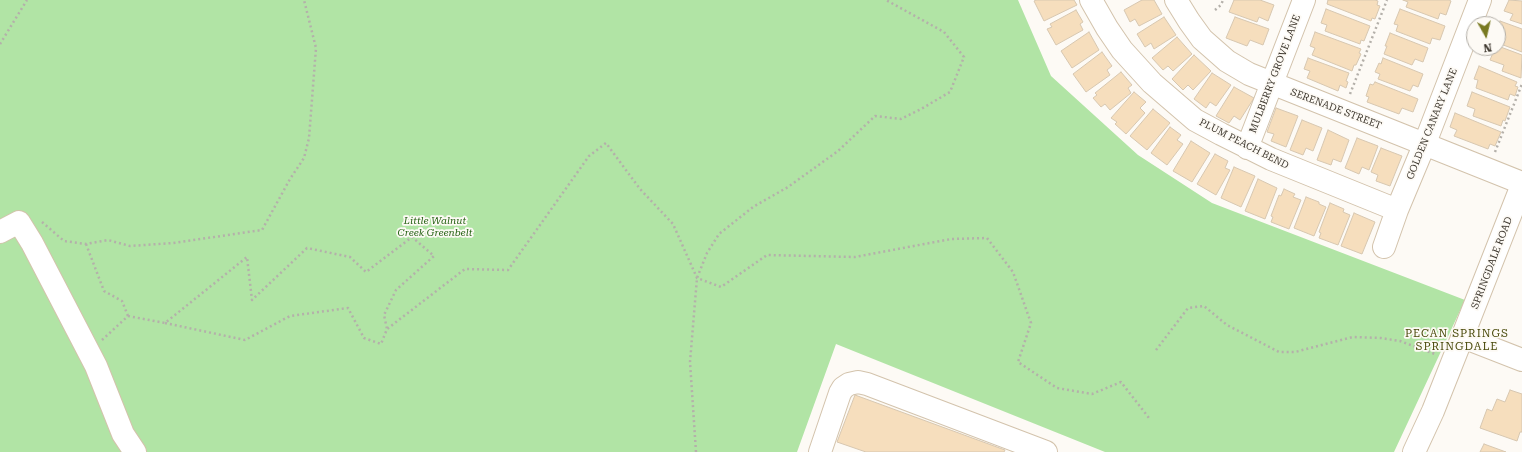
<!DOCTYPE html>
<style>
body{margin:0}
#map{position:relative;width:1522px;height:452px;overflow:hidden;background:#fdfaf5;font-family:"Roboto Serif",serif}
canvas{display:block}
.north{position:absolute;left:1466px;top:16px;width:40px;height:40px;box-sizing:border-box;background:#fdfaf5;border:1px solid #b1ada6;border-radius:50%;rotate:172deg;font-size:11px;font-weight:700;line-height:16px;text-align:center;color:#3f3930}
.north::after{content:'';display:block;margin:auto;width:14px;height:18px;background:#787921;clip-path:polygon(50% 0,100% 100%,50% 72%,0 100%)}
</style>
<div id="map">
<canvas width="1522" height="452"></canvas>
<div class="north">N</div>
</div>
<script>
const g = document.querySelector('canvas').getContext('2d');
g.lineJoin = 'round';
function fillPath(path, color) { g.fillStyle = color; g.fill(path, 'evenodd'); }
const shape = rows => new Path2D(rows.map(r => 'M' + r).join(''));
function stroke(path, color, width, dash) { g.strokeStyle = color; g.lineWidth = width; g.lineCap = dash ? 'butt' : 'round'; g.setLineDash(dash || []); g.stroke(path); }
function drawText(font, color, halo, rows, align = 'center') {
  g.font = font + ' "Roboto Serif",serif'; g.lineWidth = 3.5; g.setLineDash([]); g.textBaseline = 'middle'; g.strokeStyle = halo; g.fillStyle = color; for (const [text, x, y, turn = 0] of rows) {
    g.save(); g.translate(x, y); g.rotate((+turn || 0) * Math.PI / 180); g.textAlign = isNaN(turn) ? turn : align; if (halo) g.strokeText(text, 0, 0); g.fillText(text, 0, 0); g.restore();
  }
}
fillPath(shape([
 [0,0,1018,0,1051,76,1138,155,1212,203,1465,300,1394,452,1105,452,836,344,797,452,0,452]
]), '#b1e4a5');
const building = shape([
 [1036,0,1074,0,1077,5,1044,21,1034,1,1036,0],
 [1142,0,1154,0,1162,14,1139,26,1135,19,1130,22,1124,10,1142,0],
 [1234,0,1260,0,1274,5,1268,21,1259,17,1257,22,1229,12,1234,0],
 [1328,0,1375,0,1378,1,1377,5,1380,6,1375,19,1372,18,1371,21,1327,4,1328,0],
 [1403,0,1449,0,1451,1,1446,15,1440,13,1438,19,1406,7,1408,2,1403,0],
 [1509,0,1522,1,1522,24,1510,20,1513,14,1504,11,1509,0],
 [1326,9,1370,26,1364,41,1361,40,1360,44,1325,31,1327,25,1321,23,1326,9],
 [1400,9,1445,26,1440,40,1432,38,1430,44,1396,31,1398,25,1394,24,1400,9],
 [1076,10,1083,22,1080,24,1083,30,1056,45,1047,29,1052,27,1050,24,1076,10],
 [1164,17,1176,35,1154,49,1151,43,1145,47,1137,34,1164,17],
 [1235,17,1269,29,1263,45,1250,40,1247,46,1226,38,1235,17],
 [1500,21,1522,29,1522,52,1498,43,1498,27,1500,21],
 [1089,32,1099,50,1072,68,1061,51,1089,32],
 [1315,32,1361,49,1359,53,1361,54,1356,65,1354,65,1352,71,1312,55,1315,48,1310,46,1315,32],
 [1390,33,1428,48,1423,62,1415,59,1412,65,1384,54,1387,46,1385,46,1390,33],
 [1177,37,1192,54,1173,71,1168,66,1163,70,1152,58,1177,37],
 [1498,46,1522,55,1521,78,1502,71,1504,65,1490,60,1495,48,1498,48,1498,46],
 [1102,52,1112,66,1107,70,1110,75,1086,92,1073,74,1102,52],
 [1194,55,1211,71,1193,90,1188,85,1183,90,1172,79,1194,55],
 [1308,58,1349,73,1346,81,1348,82,1346,88,1340,85,1338,91,1307,78,1310,71,1304,69,1308,58],
 [1383,58,1423,74,1418,87,1413,85,1410,91,1378,79,1380,74,1375,72,1379,63,1381,64,1383,58],
 [1479,66,1517,82,1515,86,1518,87,1515,96,1510,94,1508,100,1476,88,1478,80,1474,79,1479,66],
 [1121,72,1132,85,1128,88,1131,93,1110,110,1105,104,1101,107,1093,98,1097,95,1095,93,1121,72],
 [1212,73,1231,85,1216,106,1210,102,1206,108,1194,99,1212,73],
 [1375,82,1418,99,1413,112,1402,108,1399,114,1367,102,1369,97,1366,96,1370,84,1373,85,1375,82],
 [1234,87,1254,98,1240,120,1234,116,1229,123,1216,116,1234,87],
 [1134,92,1146,102,1140,108,1145,113,1126,134,1115,124,1117,122,1111,118,1134,92],
 [1472,92,1510,107,1505,121,1503,120,1501,126,1473,116,1475,109,1467,106,1472,92],
 [1276,108,1298,116,1286,147,1271,141,1274,134,1267,132,1276,108],
 [1153,109,1170,123,1147,150,1130,136,1153,109],
 [1455,113,1501,132,1495,146,1490,144,1488,149,1454,136,1457,130,1450,127,1455,113],
 [1302,120,1322,128,1313,151,1306,148,1303,155,1290,150,1302,120],
 [1170,127,1181,135,1177,140,1183,144,1167,165,1151,153,1170,127],
 [1328,130,1349,140,1341,162,1333,159,1331,165,1317,160,1328,130],
 [1357,138,1378,146,1369,170,1362,167,1359,174,1345,168,1357,138],
 [1191,141,1210,153,1192,182,1173,171,1191,141],
 [1381,148,1402,156,1390,186,1376,181,1378,175,1371,172,1381,148],
 [1215,154,1228,161,1225,168,1230,170,1216,195,1197,184,1215,154],
 [1234,167,1255,176,1241,207,1221,198,1234,167],
 [1258,179,1277,188,1265,219,1245,211,1258,179],
 [1284,189,1295,194,1293,197,1301,200,1289,229,1271,222,1273,217,1271,216,1279,195,1281,196,1284,189],
 [1306,197,1319,202,1319,204,1326,207,1314,236,1294,228,1306,197],
 [1330,203,1344,209,1343,212,1350,215,1338,245,1319,238,1321,233,1319,232,1330,203],
 [1354,213,1375,222,1362,254,1341,246,1354,213],
 [1510,390,1522,394,1522,432,1520,432,1517,441,1480,428,1487,409,1492,411,1497,399,1505,402,1510,390],
 [855,395,1005,450,1004,452,866,452,837,442,855,395],
 [1484,444,1506,452,1480,452,1484,444]
]);
fillPath(building, '#f6debd');
stroke(building, '#d7c7b0', 1);
const minor = shape([
 [1091,0,1107,28,1122,50,1152,83,1195,120,1221,134,1271,159,1397,210],
 [1176,0,1189,21,1202,39,1227,61,1249,74,1522,183],
 [1247,148,1304,0],
 [0,232,19,222,32,243,96,366,123,434,135,452],
 [1384,247,1397,210,1425,143,1480,0],
 [1463,337,1522,360],
 [820,452,840,393,843,388,849,384,858,382,867,384,1046,452]
]);
const major = shape([
 [1414,452,1433,411,1456,353,1522,185]
]);
stroke(minor, '#d3c3ac', 24);
stroke(major, '#d3c3ac', 24);
stroke(shape([
 [1215,10,1221,5,1223,0],
 [0,44,27,0],
 [1350,94,1387,0],
 [1495,152,1522,84],
 [42,222,64,241,86,244,108,240,130,246,173,243,262,230,290,179,304,158,309,138,316,48,304,0],
 [86,244,104,291,122,301,128,316],
 [128,316,165,323,247,257,252,300,307,248,350,257,366,272,412,237,434,256,396,290,384,315,387,329],
 [165,323,245,340,290,316,348,308,364,338,381,344,387,329,465,269,508,270,589,156,606,143,640,189,673,224,697,278,721,287,767,255,855,257,951,239,987,238,1013,272,1031,323,1018,362,1057,388,1092,394,1121,382,1149,418],
 [102,340,128,316],
 [1156,350,1188,308,1204,306,1227,325,1279,352,1295,352,1353,337,1381,338,1400,341,1435,354],
 [696,452,690,362,697,278,707,253,719,234,753,207,788,187,838,151,875,116,901,119,921,109,950,92,964,57,944,32,886,0]
]), '#b4b0aa', 2.5, [2, 3]);
stroke(minor, '#fff', 22);
stroke(major, '#fff', 22);
drawText('10px', '#3f3930', '#fdfaf5', [
 ["MULBERRY GROVE LANE",1275,74,-69],
 ["SERENADE STREET",1336,109,21],
 ["GOLDEN CANARY LANE",1432,124,-68],
 ["PLUM PEACH BEND",1244,144,27],
 ["SPRINGDALE ROAD",1492,263,-69]
]);
drawText('italic 10px', '#256213', '#fdfaf5', [
 ["Little Walnut",435,221],
 ["Creek Greenbelt",435,233]
]);
g.letterSpacing = '1px';
drawText('11px', '#4a4b0c', '#fdfaf5', [
 ["PECAN SPRINGS",1457,334],
 ["SPRINGDALE",1457,347]
]);
g.letterSpacing = '0px';
</script>
